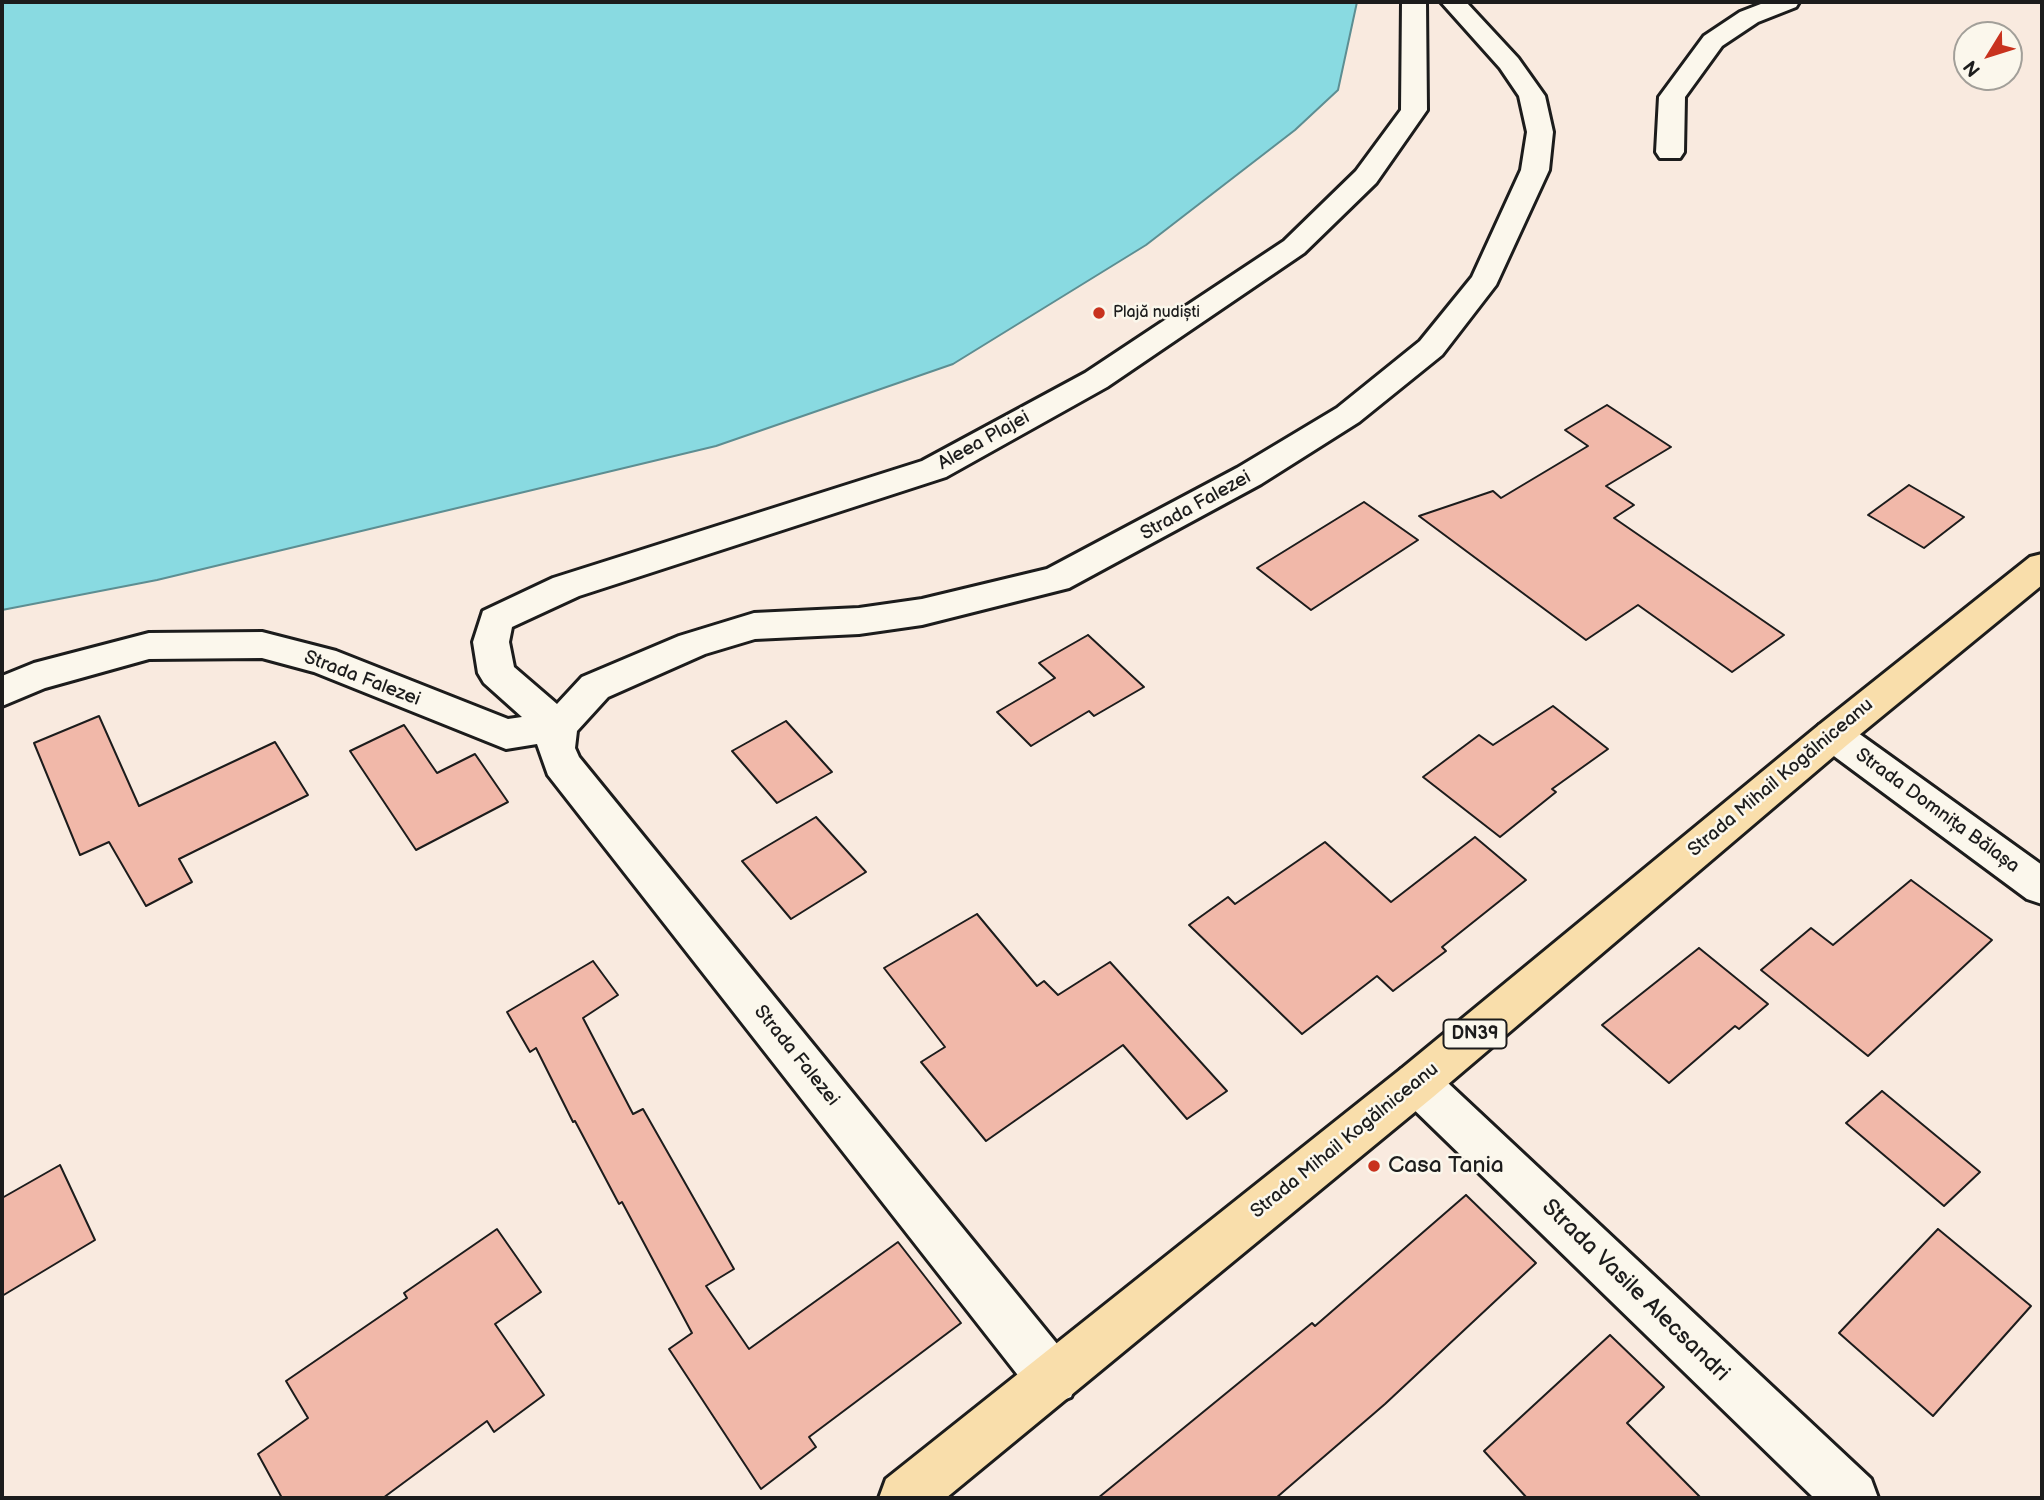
<!DOCTYPE html>
<meta charset="utf-8">
<style>
body{margin:0}
#map{position:relative;width:2044px;height:1500px;overflow:hidden;background:#f9eadf;font-family:"Balsamiq Sans",sans-serif}
canvas{display:block}
.frame{position:absolute;inset:0;border:4px solid #1c1c1c;pointer-events:none}
.north{position:absolute;left:1953px;top:21px;width:70px;height:70px;box-sizing:border-box;background:#fbf7ec;border:2px solid #a29f99;border-radius:50%;rotate:232deg;font-size:19px;font-weight:700;line-height:28px;text-align:center;color:#1c1c1c}
.north::after{content:'';display:block;margin:auto;width:24px;height:32px;background:#c8321e;clip-path:polygon(50% 0,100% 100%,50% 72%,0 100%)}
</style>
<div id="map">
<canvas width="2044" height="1500"></canvas>
<div class="frame"></div>
<div class="north">N</div>
</div>
<script>
const g = document.querySelector('canvas').getContext('2d');
g.lineJoin = 'round';
function fillPath(path, color) { g.fillStyle = color; g.fill(path, 'evenodd'); }
const shape = rows => new Path2D(rows.map(r => 'M' + r).join(''));
function stroke(path, color, width, dash) { g.strokeStyle = color; g.lineWidth = width; g.lineCap = dash ? 'butt' : 'round'; g.setLineDash(dash || []); g.stroke(path); }
function drawText(font, color, halo, rows, align = 'center') {
  g.font = font + ' "Balsamiq Sans",sans-serif'; g.lineWidth = 5; g.setLineDash([]); g.textBaseline = 'middle'; g.strokeStyle = halo; g.fillStyle = color; for (const [text, x, y, turn = 0] of rows) {
    g.save(); g.translate(x, y); g.rotate((+turn || 0) * Math.PI / 180); g.textAlign = isNaN(turn) ? turn : align; if (halo) g.strokeText(text, 0, 0); g.fillText(text, 0, 0); g.restore();
  }
}
const water = shape([
 [2,2,1357,2,1338,90,1295,130,1146,245,953,364,716,446,157,580,2,610,2,2]
]);
fillPath(water, '#89dae1');
stroke(water, '#5d8e92', 2);
const building = shape([
 [1607,405,1671,447,1606,486,1634,505,1614,518,1784,635,1732,672,1638,605,1586,640,1419,516,1493,491,1501,498,1588,446,1565,430,1607,405],
 [1909,485,1964,517,1924,548,1868,515,1909,485],
 [1364,502,1418,540,1311,610,1257,568,1364,502],
 [1088,635,1144,687,1094,716,1089,711,1031,746,997,712,1055,678,1039,663,1088,635],
 [1553,706,1608,749,1552,789,1556,792,1500,837,1423,777,1479,735,1493,745,1553,706],
 [99,716,139,806,275,742,308,795,179,859,192,882,146,906,109,842,80,855,34,743,99,716],
 [786,721,832,772,777,803,732,751,786,721],
 [404,725,437,773,475,754,508,802,416,850,350,751,404,725],
 [816,817,866,872,791,919,742,861,816,817],
 [1475,837,1526,880,1442,947,1446,951,1393,991,1377,976,1302,1034,1189,925,1228,897,1235,904,1325,842,1391,902,1475,837],
 [1911,880,1992,940,1868,1056,1761,970,1811,928,1833,945,1911,880],
 [977,914,1037,986,1044,981,1058,995,1110,962,1227,1091,1187,1119,1123,1045,986,1141,921,1062,945,1047,884,968,977,914],
 [1699,948,1768,1004,1739,1029,1735,1026,1669,1083,1602,1025,1699,948],
 [593,961,618,995,583,1018,633,1114,643,1109,734,1269,706,1286,749,1349,898,1242,961,1323,809,1437,816,1447,761,1489,669,1349,692,1333,622,1202,619,1204,575,1121,573,1122,536,1048,530,1052,507,1012,593,961],
 [1882,1091,1980,1172,1944,1206,1846,1123,1882,1091],
 [60,1165,95,1240,2,1296,2,1198,60,1165],
 [1466,1195,1536,1263,1385,1404,1276,1498,1098,1498,1312,1323,1315,1326,1466,1195],
 [497,1229,541,1292,495,1324,544,1395,494,1432,487,1421,383,1498,282,1498,258,1454,308,1418,286,1381,407,1298,404,1293,497,1229],
 [1938,1229,2031,1306,1933,1416,1839,1333,1938,1229],
 [1610,1335,1664,1387,1627,1423,1701,1498,1527,1498,1484,1451,1610,1335]
]);
fillPath(building, '#f1b8a9');
stroke(building, '#1c1c1c', 2);
const minor = shape([
 [1402,2,1426,2,1427,110,1376,183,1304,253,1107,387,946,477,579,596,512,627,509,642,514,667,557,704,582,677,679,636,754,613,859,608,922,599,1047,569,1237,468,1337,408,1420,341,1472,277,1521,170,1527,132,1519,96,1500,68,1441,2,1466,2,1518,58,1545,96,1553,132,1549,170,1496,285,1442,355,1359,422,1261,484,1069,588,922,625,859,634,755,639,705,654,608,697,577,731,575,748,579,757,1071,1361,1078,1379,1071,1397,1053,1404,1035,1397,548,775,537,744,506,749,314,672,262,658,149,659,45,688,2,706,2,676,34,663,149,633,262,632,336,651,508,719,522,717,484,683,478,673,473,642,483,611,553,578,922,461,1085,373,1284,241,1356,171,1401,110,1402,2],
 [1766,2,1799,2,1796,7,1758,22,1722,46,1685,97,1684,152,1680,158,1660,158,1656,152,1659,97,1704,36,1740,12,1766,2],
 [1833,720,1847,725,2042,865,2042,904,2027,899,1819,745,1814,735,1819,725,1833,720],
 [1417,1063,1433,1069,1871,1479,1878,1498,1814,1498,1401,1097,1395,1083,1401,1069,1417,1063]
]);
const highway = shape([
 [2042,554,2042,585,1847,745,1433,1097,946,1498,879,1498,886,1479,1401,1069,1819,725,2030,557,2042,554]
]);
stroke(minor, '#1c1c1c', 6);
stroke(highway, '#1c1c1c', 6);
fillPath(minor, '#fbf7ec');
fillPath(highway, '#f9deab');
for (const [x, y, r, color] of [
 [1099,313,7,"#c8321e"],
 [1374,1166,7,"#c8321e"]
]) { const dot = new Path2D(); dot.arc(x, y, r, 0, 2 * Math.PI); g.fillStyle = color; g.fill(dot); stroke(dot, '#fbf7ec', 2.5); }
drawText('16px', '#1c1c1c', '#fbf7ec', [
 ["Plajă nudiști",1113,313]
], 'left');
for (const [x, y, w] of [
 [1475,1034,63]
]) { const box = new Path2D(); box.roundRect(x - w / 2, y - 14.5, w, 29, 5); g.fillStyle = '#fbf7ec'; g.fill(box); stroke(box, '#1c1c1c', 2); }
drawText('bold 18px', '#1c1c1c', null, [
 ["DN39",1475,1034]
]);
drawText('19px', '#1c1c1c', '#fbf7ec', [
 ["Aleea Plajei",984,441,-29],
 ["Strada Falezei",1196,506,-29],
 ["Strada Falezei",362,679,21],
 ["Strada Mihail Kogălniceanu",1781,778,-40],
 ["Strada Domnița Bălașa",1937,811,36],
 ["Strada Falezei",796,1056,51],
 ["Strada Mihail Kogălniceanu",1345,1141,-39]
]);
drawText('23px', '#1c1c1c', '#fbf7ec', [
 ["Casa Tania",1388,1166]
], 'left');
drawText('23px', '#1c1c1c', '#fbf7ec', [
 ["Strada Vasile Alecsandri",1635,1291,44]
]);
</script>
